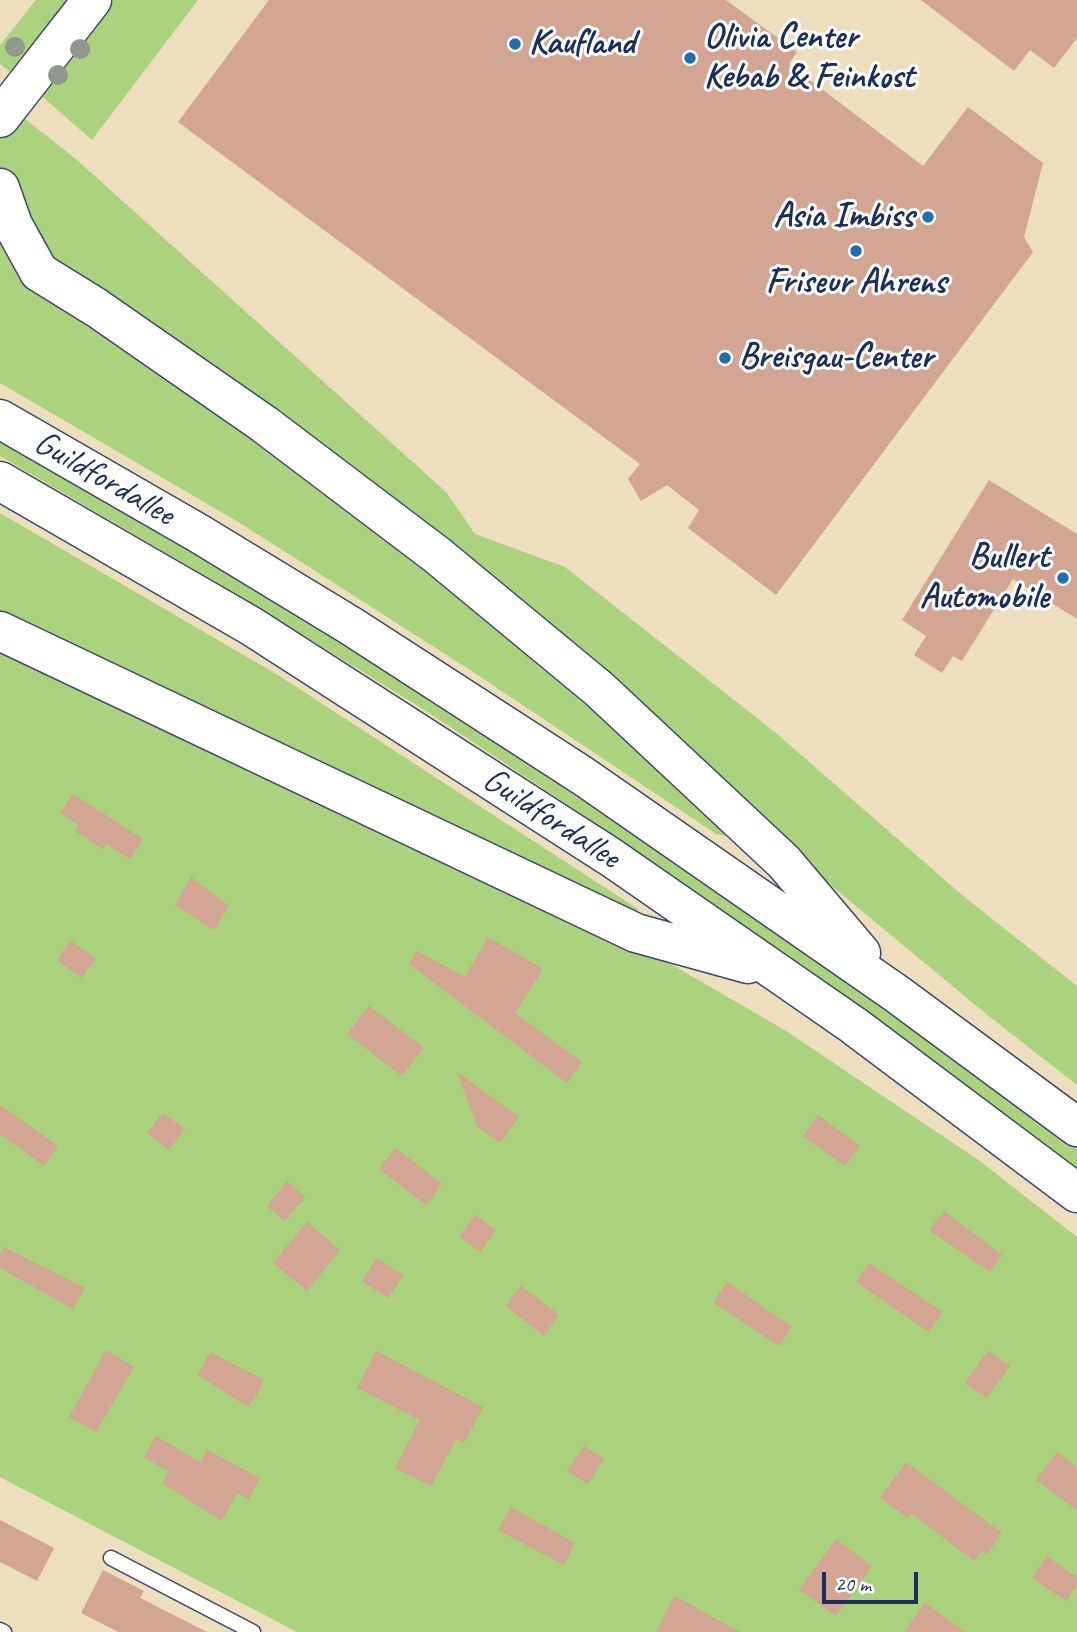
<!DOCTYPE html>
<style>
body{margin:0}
#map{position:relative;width:1077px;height:1632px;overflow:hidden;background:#eddfbe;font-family:Caveat,sans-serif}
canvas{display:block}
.scale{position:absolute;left:822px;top:1572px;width:96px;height:32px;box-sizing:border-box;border:4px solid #1b2f5e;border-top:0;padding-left:9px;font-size:21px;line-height:24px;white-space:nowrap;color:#1b2f5e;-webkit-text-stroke:5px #fff;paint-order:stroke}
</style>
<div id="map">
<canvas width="1077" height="1632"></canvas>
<div class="scale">20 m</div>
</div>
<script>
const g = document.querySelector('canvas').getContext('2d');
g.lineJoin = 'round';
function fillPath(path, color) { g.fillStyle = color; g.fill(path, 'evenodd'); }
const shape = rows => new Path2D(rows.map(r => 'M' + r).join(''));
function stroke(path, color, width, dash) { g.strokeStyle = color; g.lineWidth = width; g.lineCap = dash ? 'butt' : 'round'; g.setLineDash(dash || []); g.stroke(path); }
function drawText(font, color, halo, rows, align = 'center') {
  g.font = font + ' Caveat,sans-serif'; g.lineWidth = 6; g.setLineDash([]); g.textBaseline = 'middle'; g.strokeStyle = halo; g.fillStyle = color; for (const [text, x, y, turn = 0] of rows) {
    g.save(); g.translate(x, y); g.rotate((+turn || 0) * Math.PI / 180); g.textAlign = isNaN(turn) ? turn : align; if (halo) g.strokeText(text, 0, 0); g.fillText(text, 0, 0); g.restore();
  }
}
fillPath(shape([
 [36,0,67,0,10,72,0,64,0,45],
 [110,0,198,0,92,140,38,93],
 [0,99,77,160,446,492,475,534,565,567,776,733,962,895,1077,986,1077,1085,990,1017,781,844,716,834,467,668,240,523,0,383],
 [0,439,242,578,646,840,997,1089,1077,1149,1077,1168,841,992,639,852,426,711,235,593,0,456],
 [0,513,278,675,638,909,634,917,0,613],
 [0,647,676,967,783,1029,980,1161,1077,1237,1077,1632,297,1632,0,1477]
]), '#abd27c');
fillPath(shape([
 [269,0,726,0,797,52,789,64,923,166,968,107,1043,163,1024,237,1033,252,776,595,688,528,699,510,667,485,641,501,628,479,640,464,178,122],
 [921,0,1077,0,1077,38,1054,68,1030,50,1014,71],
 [989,480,1077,534,1077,619,1013,579,962,661,953,656,942,673,914,655,926,636,902,620],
 [73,794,143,839,130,859,106,844,103,849,75,831,79,825,60,813],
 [191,877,229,906,214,930,175,905],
 [488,937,543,969,515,1013,582,1062,567,1083,409,964,417,951,465,977],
 [71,941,96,959,81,978,57,960],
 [369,1006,424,1048,402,1076,347,1034],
 [457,1072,519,1117,500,1143,477,1126],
 [0,1105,58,1146,44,1166,0,1134],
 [163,1113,185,1129,169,1150,147,1133],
 [818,1115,860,1146,845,1166,803,1136],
 [396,1148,442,1184,426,1205,379,1169],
 [287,1181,305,1197,285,1221,267,1206],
 [944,1211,1002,1255,990,1272,929,1230],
 [475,1215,496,1230,480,1252,459,1236],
 [307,1222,340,1250,307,1291,273,1263],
 [4,1247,85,1288,73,1309,0,1268,0,1255],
 [377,1258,403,1276,388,1298,362,1281],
 [869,1263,943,1312,929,1332,856,1282],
 [727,1282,792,1327,779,1346,713,1302],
 [521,1286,559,1315,544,1336,506,1306],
 [106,1350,134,1367,96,1432,69,1417],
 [376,1351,483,1407,464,1443,456,1439,431,1486,395,1468,420,1420,357,1388],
 [988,1351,1010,1366,987,1398,965,1383],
 [210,1352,264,1380,253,1402,251,1401,248,1407,198,1375],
 [156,1436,200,1462,207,1450,260,1478,249,1499,237,1493,222,1521,162,1483,169,1472,144,1457],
 [584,1446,604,1459,588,1484,567,1471],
 [1057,1452,1077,1467,1077,1510,1036,1480],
 [906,1462,1002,1533,987,1554,982,1551,974,1561,911,1513,908,1518,880,1498],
 [511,1507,575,1543,564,1565,498,1530],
 [0,1520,54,1548,37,1581,0,1562],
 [836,1539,872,1566,836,1616,799,1590],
 [1047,1556,1077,1577,1077,1585,1066,1601,1032,1578],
 [103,1570,144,1591,140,1598,207,1632,118,1632,81,1613],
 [675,1596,740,1632,656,1632],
 [925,1603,965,1632,904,1632]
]), '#d3a593');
const service = shape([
 [111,1558,253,1632],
 [0,1630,4,1632]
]);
const primary = shape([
 [0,118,92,0],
 [0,188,13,225,39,272]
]);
const trunk = shape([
 [39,272,97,308,264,424,437,555,599,689,784,862,861,953],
 [0,419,198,533,351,626,583,776,897,994,1077,1127],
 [0,481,251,626,612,858,853,1025,1077,1193],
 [0,631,636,933,748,964]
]);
stroke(service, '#3a496c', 17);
stroke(primary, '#3a496c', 41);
stroke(trunk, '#3a496c', 41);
stroke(service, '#fff', 14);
stroke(primary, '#fff', 38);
stroke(trunk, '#fff', 38);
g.fillStyle = '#91998e';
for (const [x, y] of [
 [15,47],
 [80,49],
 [58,75]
]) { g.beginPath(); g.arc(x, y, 10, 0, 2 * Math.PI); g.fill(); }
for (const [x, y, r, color] of [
 [515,44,7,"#1f6fb2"],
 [690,58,7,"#1f6fb2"],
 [928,217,7,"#1f6fb2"],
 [856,251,7,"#1f6fb2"],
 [725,358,7,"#1f6fb2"],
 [1063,578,7,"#1f6fb2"]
]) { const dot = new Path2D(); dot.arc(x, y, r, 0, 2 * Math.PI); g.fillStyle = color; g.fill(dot); stroke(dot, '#fff', 2.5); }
drawText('bold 35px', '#1b2f5e', '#fff', [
 ["Olivia Center",704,38],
 ["Kebab & Feinkost",704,78],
 ["Kaufland",529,44],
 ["Asia Imbiss",914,217,"right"],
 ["Friseur Ahrens",856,283,"center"],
 ["Breisgau-Center",739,358],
 ["Bullert",1049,558,"right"],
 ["Automobile",1049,598,"right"]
], 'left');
drawText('35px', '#1b2f5e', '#fff', [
 ["Guildfordallee",104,479,30],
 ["Guildfordallee",551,819,33]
]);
</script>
